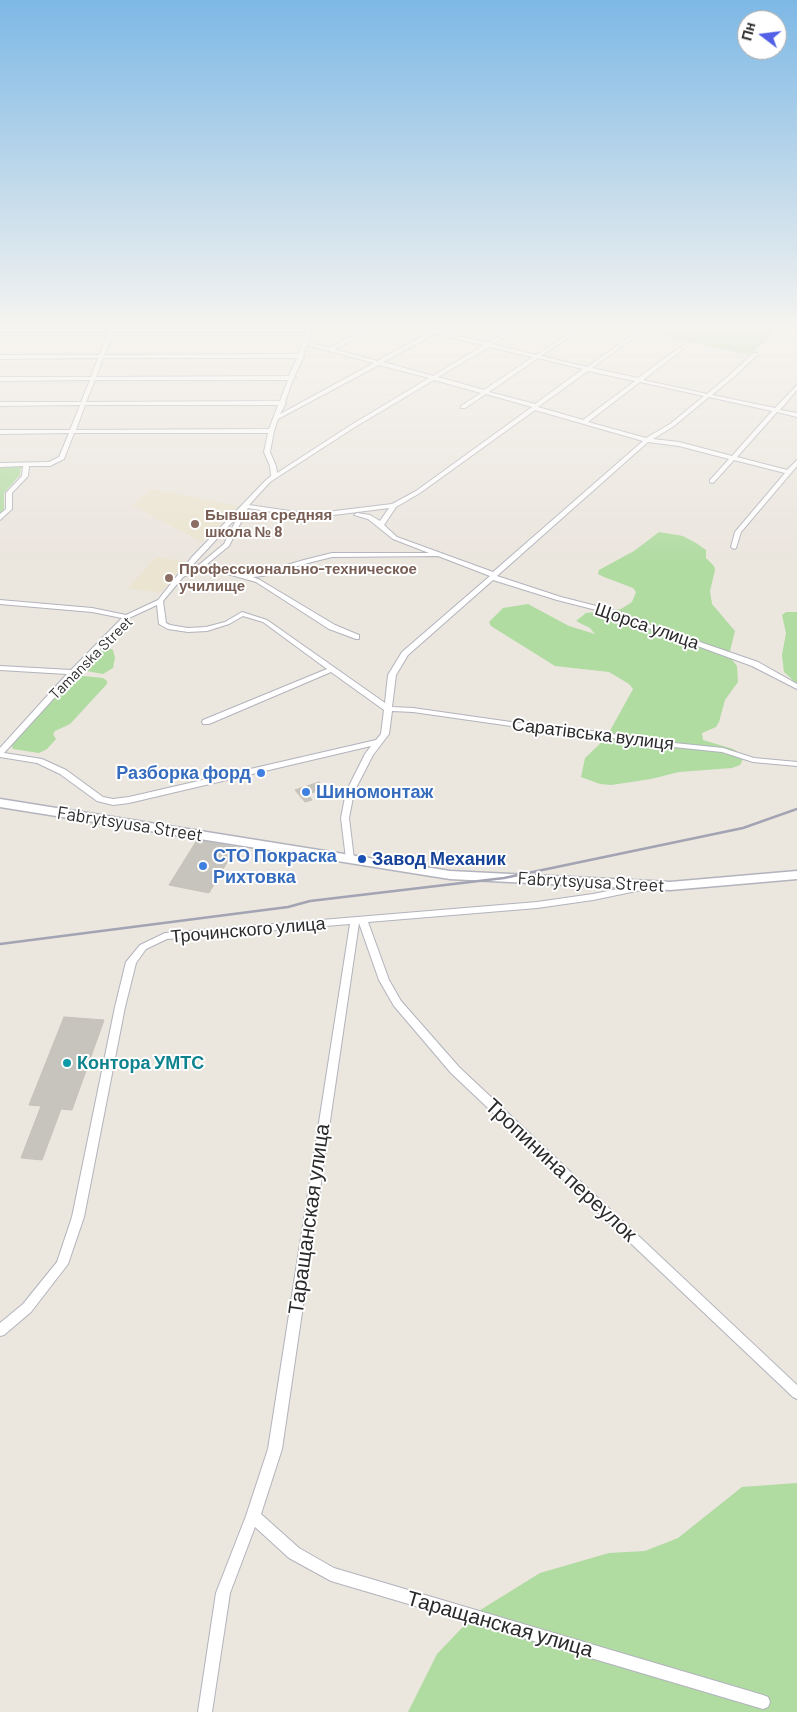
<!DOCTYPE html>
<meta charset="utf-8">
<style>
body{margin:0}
#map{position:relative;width:797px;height:1712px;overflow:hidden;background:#ebe6de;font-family:Barlow,sans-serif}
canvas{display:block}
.north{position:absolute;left:737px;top:10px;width:50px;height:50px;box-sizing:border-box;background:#fff;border:1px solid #aaa;border-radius:50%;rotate:285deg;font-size:14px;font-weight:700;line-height:20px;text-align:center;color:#2b2b2b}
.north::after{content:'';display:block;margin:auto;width:18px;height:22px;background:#5160e6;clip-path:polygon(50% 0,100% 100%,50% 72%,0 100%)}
</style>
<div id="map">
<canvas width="797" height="1712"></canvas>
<div class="north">Пн</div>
</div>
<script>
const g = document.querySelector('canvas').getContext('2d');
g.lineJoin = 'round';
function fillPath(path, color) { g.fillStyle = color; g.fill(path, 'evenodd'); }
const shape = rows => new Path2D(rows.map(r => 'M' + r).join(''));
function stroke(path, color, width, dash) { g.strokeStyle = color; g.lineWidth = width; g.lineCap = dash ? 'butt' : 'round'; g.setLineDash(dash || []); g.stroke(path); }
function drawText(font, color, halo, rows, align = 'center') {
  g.font = font + ' Barlow,sans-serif'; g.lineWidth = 4; g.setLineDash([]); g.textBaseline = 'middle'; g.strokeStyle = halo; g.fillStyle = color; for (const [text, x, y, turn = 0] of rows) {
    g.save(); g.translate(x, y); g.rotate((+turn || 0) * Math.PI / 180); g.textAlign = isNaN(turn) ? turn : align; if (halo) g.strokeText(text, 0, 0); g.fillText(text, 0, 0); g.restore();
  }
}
fillPath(shape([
 [151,489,240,506,202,542,132,505],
 [156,557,187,562,160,593,128,588]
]), '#eae4d0');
fillPath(shape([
 [608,324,731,324,759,327,772,332,771,336,749,355],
 [0,467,21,467,20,475,4,493,4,510,0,514],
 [659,532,683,536,696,543,706,550,706,558,714,566,715,570,710,591,712,604,735,631,730,651,733,661,737,666,738,682,725,700,719,722,716,727,702,733,703,740,733,749,741,754,743,759,740,765,732,768,679,772,651,779,611,785,600,784,581,777,585,758,606,738,633,689,629,684,609,672,555,666,491,626,489,622,503,608,528,604,569,626,595,634,590,628,576,621,586,613,621,609,632,602,636,592,633,588,604,577,598,574,599,570,634,551],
 [786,612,797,612,797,684,784,672,782,655,786,633,782,615],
 [105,646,113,650,115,658,113,668,103,674,81,670,97,651],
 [74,675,103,678,107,681,107,684,70,724,55,731,53,734,56,739,47,749,39,753,13,749,11,744],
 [797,1483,797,1712,408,1712,437,1654,477,1612,540,1573,609,1553,645,1551,678,1538,742,1487]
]), '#b0dba1');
const building = shape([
 [319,782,324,789,308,794,312,800,305,802,295,790,319,782],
 [197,840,236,847,209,893,169,885,197,840],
 [64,1017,104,1020,72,1110,61,1109,42,1160,21,1158,41,1106,29,1105,64,1017]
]);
fillPath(building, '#c7c4bd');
stroke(building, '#c6c2b8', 1);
const minor = shape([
 [112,324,116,324,113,333,306,333,310,324,314,324,308,342,329,348,378,324,383,324,383,325,334,349,377,361,430,332,400,325,400,324,406,324,434,330,446,324,451,324,439,331,487,343,520,324,525,324,493,344,536,355,581,326,583,327,583,328,541,356,587,367,637,332,639,333,639,334,592,368,638,378,680,347,683,349,682,350,643,380,707,394,732,373,753,353,757,353,757,355,736,375,712,395,775,408,797,385,797,390,780,410,797,413,797,417,777,412,737,457,787,470,797,460,797,466,741,532,736,548,734,549,731,547,735,532,785,473,734,460,714,482,712,483,710,482,710,480,729,459,679,446,648,442,497,576,561,597,620,612,636,620,758,662,797,684,797,689,752,666,632,622,616,615,557,600,493,580,408,655,396,675,392,707,413,708,539,726,602,732,645,740,723,748,754,758,797,762,797,766,753,762,722,752,645,744,602,736,539,730,413,712,392,711,389,734,373,755,354,792,349,818,354,859,350,862,346,859,341,818,346,792,365,754,371,746,129,803,113,805,97,801,60,774,37,763,0,757,0,748,67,674,0,670,0,666,71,670,122,618,92,612,0,604,0,600,92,608,126,615,158,600,192,557,266,480,271,476,270,466,264,452,268,433,74,433,64,459,50,466,29,466,28,476,12,493,12,509,0,520,0,514,6,509,6,493,22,476,23,466,0,467,0,463,49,462,59,457,69,433,0,434,0,430,70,430,80,405,0,406,0,402,81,402,90,380,0,381,0,377,91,377,98,358,0,359,0,355,99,355,107,335,0,335,0,333,108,333,112,324],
 [435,334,484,345,433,376,383,362,435,334],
 [112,335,305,335,298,354,104,355,112,335],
 [307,345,374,363,280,414,286,403,285,402,293,379,296,378,294,377,304,356,303,355,307,345],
 [489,347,533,357,484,390,438,377,489,347],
 [103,358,297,358,289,376,96,377,103,358],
 [538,358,583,369,535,404,489,392,538,358],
 [379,365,429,378,351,425,277,473,276,466,270,452,274,431,278,419,379,365],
 [588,371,635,381,583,420,538,407,588,371],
 [95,380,288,380,280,401,86,402,95,380],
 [434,380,481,393,461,406,461,408,465,408,486,394,532,407,416,491,392,504,310,514,249,505,270,482,355,427,434,380],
 [640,382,704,396,670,424,646,438,588,422,640,382],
 [709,397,772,411,732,456,679,442,653,439,674,426,709,397],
 [85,405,278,405,269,429,76,430,85,405],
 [535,410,643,441,493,572,397,537,384,525,396,507,420,493,535,410],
 [248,508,310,518,389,508,380,521,370,515,357,513,354,515,368,519,393,539,429,553,332,553,304,560,260,573,241,574,207,564,229,546,248,508],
 [238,516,224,544,200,564,188,570,238,516],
 [438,556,490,576,402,652,388,675,385,703,267,620,242,612,225,622,206,627,188,628,170,625,166,623,163,601,183,577,203,567,256,582,329,629,356,639,359,639,359,635,335,625,260,580,253,577,263,576,308,563,332,557,438,556],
 [157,605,159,624,168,629,188,632,207,631,229,624,243,616,263,622,327,669,203,720,202,722,203,724,209,724,331,672,384,710,381,734,376,740,129,797,113,799,103,797,66,770,42,759,4,753,76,674,129,618,157,605],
 [648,883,652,886,651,888,593,900,537,908,368,922,389,980,401,1001,459,1067,797,1385,797,1399,793,1397,451,1073,394,1006,379,980,359,923,282,1449,261,1514,299,1548,334,1568,763,1695,768,1697,770,1702,768,1707,763,1709,331,1581,289,1558,255,1527,230,1593,212,1712,198,1712,216,1593,246,1516,268,1449,350,924,167,939,146,949,136,963,125,1007,84,1217,68,1264,31,1312,4,1335,0,1336,0,1323,23,1304,57,1262,72,1217,115,1007,126,962,140,945,165,933,537,902,593,894,648,883]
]);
const secondary = shape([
 [0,799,450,871,670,882,797,871,797,879,670,890,450,879,0,807,0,799]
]);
stroke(minor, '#b2b3bd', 2);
stroke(secondary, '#b2b3bd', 3);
fillPath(minor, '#fff');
fillPath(secondary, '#fff');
stroke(shape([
 [0,944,288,907,310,901,504,878,743,828,797,809]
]), '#a2a3b3', 2.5);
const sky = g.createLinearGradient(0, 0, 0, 563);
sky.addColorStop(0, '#7db8e5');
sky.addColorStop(0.58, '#f6f4f0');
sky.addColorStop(1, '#f6f4f000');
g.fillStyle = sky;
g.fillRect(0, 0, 797, 563);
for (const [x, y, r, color] of [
 [195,524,5,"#8d6e63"],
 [169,578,5,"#8d6e63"],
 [261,773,5,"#3f7fe0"],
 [306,792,5,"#3f7fe0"],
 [362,859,5,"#1a4fb4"],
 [203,866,5,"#3f7fe0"],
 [67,1063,5,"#0f9aa8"]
]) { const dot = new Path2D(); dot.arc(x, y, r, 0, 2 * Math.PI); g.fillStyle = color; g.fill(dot); stroke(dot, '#fff', 2); }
drawText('bold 15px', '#785e54', '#fff', [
 ["Бывшая средняя",205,515],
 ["школа № 8",205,532],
 ["Профессионально-техническое",179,569],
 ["училище",179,586]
], 'left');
drawText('15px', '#2b2b2b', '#fff', [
 ["Tamanska Street",91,658,-45]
]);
drawText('18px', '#2b2b2b', '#fff', [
 ["Щорса улица",647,626,19],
 ["Саратівська вулиця",593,734,7],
 ["Fabrytsyusa Street",130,824,9],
 ["Fabrytsyusa Street",591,882,3],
 ["Трочинского улица",248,930,-5]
]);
drawText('bold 18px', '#366cbe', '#fff', [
 ["Разборка форд",251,773,"right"],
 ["Шиномонтаж",316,792],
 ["СТО Покраска",213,856],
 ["Рихтовка",213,877]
], 'left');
drawText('bold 18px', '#164399', '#fff', [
 ["Завод Механик",372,859]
], 'left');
drawText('bold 18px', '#0d838f', '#fff', [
 ["Контора УМТС",77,1063]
], 'left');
drawText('21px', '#2b2b2b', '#fff', [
 ["Тропинина переулок",561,1170,43],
 ["Таращанская улица",309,1219,-82],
 ["Таращанская улица",500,1624,16]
]);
</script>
